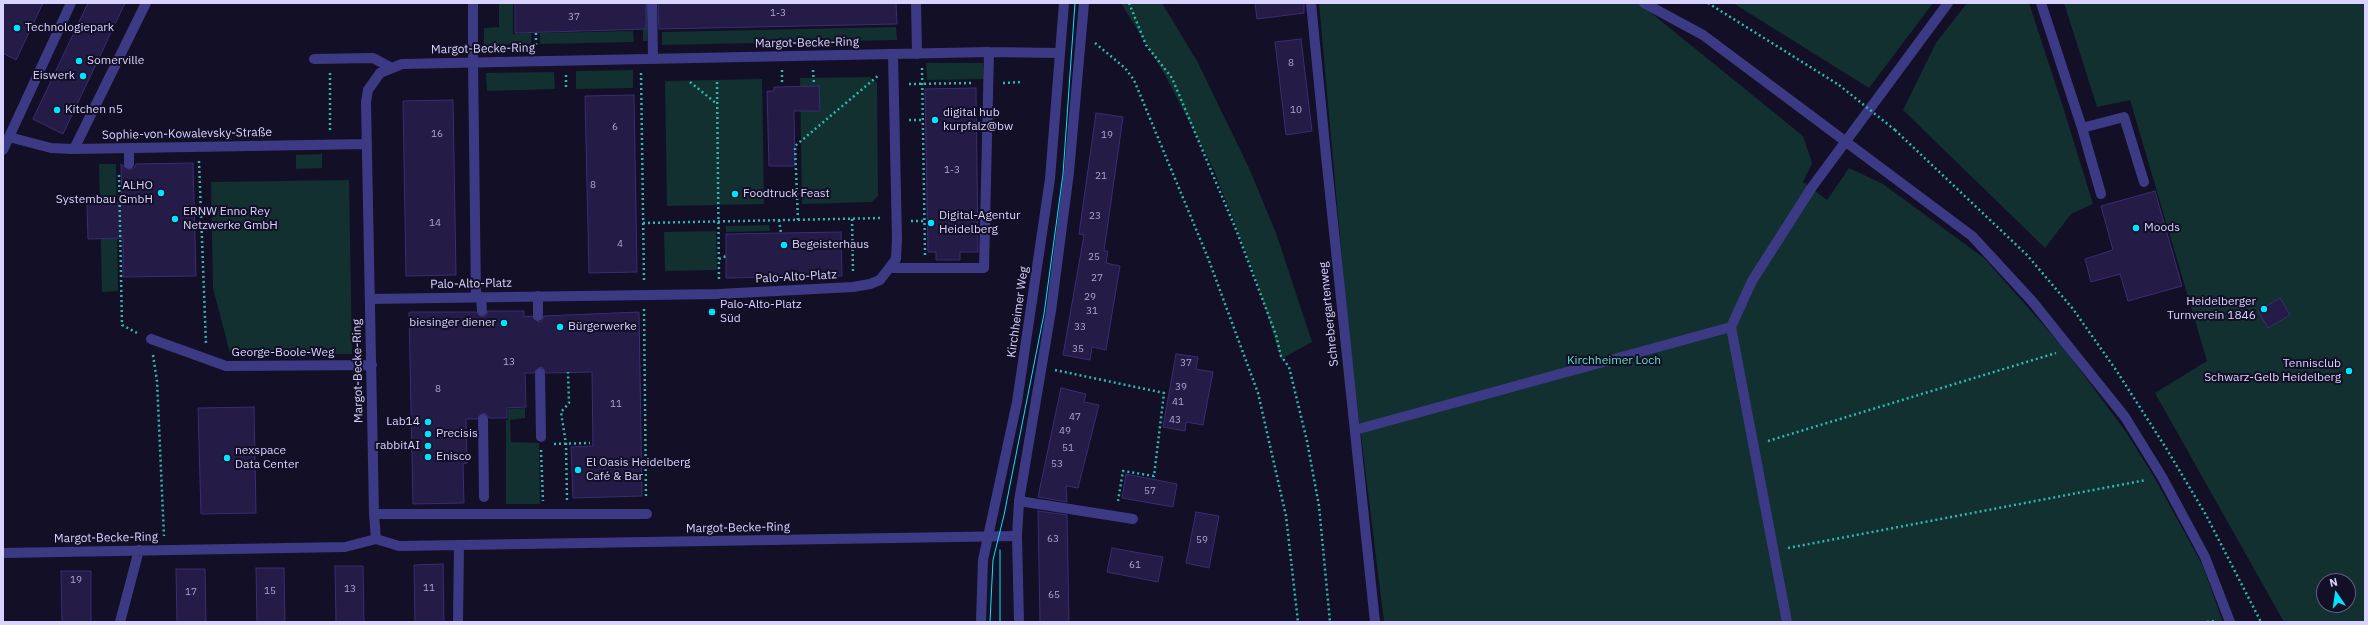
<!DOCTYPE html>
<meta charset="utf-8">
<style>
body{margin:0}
#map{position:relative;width:2368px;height:625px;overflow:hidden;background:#130f26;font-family:"IBM Plex Sans",sans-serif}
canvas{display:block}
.frame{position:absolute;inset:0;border:4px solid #d9d4ff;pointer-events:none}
.north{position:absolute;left:2316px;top:573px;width:40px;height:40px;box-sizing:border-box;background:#130f26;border:1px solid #625e7d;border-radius:50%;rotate:347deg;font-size:11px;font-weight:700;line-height:16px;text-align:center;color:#d9d4ff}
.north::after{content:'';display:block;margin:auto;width:14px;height:18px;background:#00e5ff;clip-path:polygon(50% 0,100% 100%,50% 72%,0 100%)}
</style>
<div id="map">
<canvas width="2368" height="625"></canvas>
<div class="frame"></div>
<div class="north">N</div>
</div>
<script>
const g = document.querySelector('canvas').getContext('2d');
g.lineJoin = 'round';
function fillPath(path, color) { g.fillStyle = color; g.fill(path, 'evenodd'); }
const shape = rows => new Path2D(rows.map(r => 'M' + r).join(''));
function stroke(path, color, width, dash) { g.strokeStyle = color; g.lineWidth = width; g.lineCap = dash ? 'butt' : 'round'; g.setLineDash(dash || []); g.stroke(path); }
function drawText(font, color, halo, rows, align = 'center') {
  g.font = font + ' "IBM Plex Sans",sans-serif'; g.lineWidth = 4; g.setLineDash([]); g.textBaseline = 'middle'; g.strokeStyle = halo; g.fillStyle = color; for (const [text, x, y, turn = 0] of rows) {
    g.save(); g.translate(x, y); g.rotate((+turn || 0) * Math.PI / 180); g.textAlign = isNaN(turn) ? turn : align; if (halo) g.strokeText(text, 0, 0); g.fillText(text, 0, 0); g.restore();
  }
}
fillPath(shape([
 [499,3,513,3,513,34,531,33,531,44,484,45,484,28,499,27],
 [643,3,647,3,647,41,643,41],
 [1121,3,1162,3,1197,61,1249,168,1276,233,1312,342,1281,359,1256,279,1214,170,1165,75],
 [1319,3,1639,3,1803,136,1812,163,1803,182,1827,200,1849,168,1883,184,1984,258,2063,347,2126,432,2153,475,2202,564,2223,622,1384,622,1349,338],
 [1733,3,1933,3,1869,88],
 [1967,3,2029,3,2063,107,2093,204,2071,214,2045,248,1903,110,1936,43],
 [2064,3,2365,3,2365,622,2284,622,2155,393,2207,361,2130,100,2097,107],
 [2324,581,2348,581,2348,605,2324,605],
 [896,27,897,40,662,45,662,32],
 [633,31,634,42,540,44,540,33],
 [926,63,983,63,984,79,927,80],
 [633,70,633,88,576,89,576,71],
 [554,72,555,89,487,91,486,73],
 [870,77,877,83,878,196,872,202,802,204,800,78],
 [762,79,764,204,667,206,665,81],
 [322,154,322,168,296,169,296,155],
 [99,164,116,164,118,291,102,292],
 [349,180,352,354,230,353,213,288,211,182],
 [769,225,770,231,726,232,726,226],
 [716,231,717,270,665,271,664,232],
 [525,408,525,418,510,420,511,442,539,443,540,504,506,504,506,420,508,420,508,409]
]), '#12302f');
const building = shape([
 [3,3,43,3,16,60,3,53,3,3],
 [88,3,125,3,63,134,33,119,88,3],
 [515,3,646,3,646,29,515,33,515,3],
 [658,3,896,3,897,24,659,29,658,3],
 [1255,3,1304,3,1304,13,1257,19,1255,3],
 [1301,39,1312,131,1286,135,1275,42,1301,39],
 [819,86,820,111,794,111,795,166,769,166,767,91,774,91,774,87,819,86],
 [976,88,978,252,960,252,960,260,936,260,936,252,928,252,925,89,976,88],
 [634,95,637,272,589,273,585,96,634,95],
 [453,100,456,275,406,276,403,101,453,100],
 [1096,113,1123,117,1104,251,1108,251,1106,263,1120,266,1106,350,1092,347,1090,360,1063,355,1084,235,1079,234,1096,113],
 [193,163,196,276,123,277,123,238,88,239,87,204,122,202,121,164,129,170,134,168,136,164,193,163],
 [2155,191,2182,286,2128,301,2120,274,2091,282,2085,259,2113,250,2101,206,2155,191],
 [841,232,842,276,726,278,726,234,841,232],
 [2280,298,2290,315,2268,328,2258,311,2280,298],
 [488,311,524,311,524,317,532,316,538,322,542,321,544,316,639,312,642,496,573,498,571,447,593,446,592,372,546,373,543,368,540,367,534,373,525,373,526,407,507,408,507,418,489,418,486,414,483,413,477,419,466,419,467,463,463,464,464,503,413,504,409,312,476,312,482,317,486,316,488,311],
 [1176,354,1198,357,1196,369,1213,372,1203,425,1186,422,1185,431,1163,427,1176,354],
 [1061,388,1086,394,1084,402,1099,405,1078,488,1066,486,1067,502,1038,497,1061,388],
 [254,407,256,513,201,514,198,408,254,407],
 [1126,474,1177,484,1173,507,1122,498,1126,474],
 [1038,511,1067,515,1069,622,1040,622,1038,511],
 [1196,512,1219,516,1209,568,1186,563,1196,512],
 [1112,548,1163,557,1158,582,1107,572,1112,548],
 [443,564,444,622,415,622,414,565,443,564],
 [335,566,363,566,364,622,336,622,335,566],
 [256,568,284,568,285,622,257,622,256,568],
 [176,569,205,569,206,622,177,622,176,569],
 [61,571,91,571,91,622,62,622,61,571]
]);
fillPath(building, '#241b47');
stroke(building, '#3b2d73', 1);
stroke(shape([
 [1129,3,1146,45,1172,78,1237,232,1276,335,1281,356,1289,367,1307,441,1319,506,1330,622],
 [1708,3,1839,85],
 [536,33,536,47],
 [1095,43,1125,68,1134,80,1208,258,1258,393,1286,516,1298,622],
 [922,68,925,255],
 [782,70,782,82],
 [813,70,814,84],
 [641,73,644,280],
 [566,75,566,90],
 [690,82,717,104],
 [717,82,719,279],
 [1003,83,1022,82],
 [909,84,974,83],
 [909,120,923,120],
 [330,130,330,73],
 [1895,130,2027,255,2073,309,2116,370,2166,448,2206,515,2261,622],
 [199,161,206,344],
 [119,175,122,325,139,334],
 [852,219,853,272],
 [779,220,781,233],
 [798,220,795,146,879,75],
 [911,221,924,221],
 [195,223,202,222],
 [643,223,883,218],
 [719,259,726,256],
 [644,309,646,497],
 [153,355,157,381,164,536],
 [1055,370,1164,393,1154,476,1123,471,1118,501],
 [1768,441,2056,353],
 [554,444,590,443],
 [541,450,543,501],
 [567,500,566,444,561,412,569,403,568,372],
 [1788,548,2146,480],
 [2207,622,2214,621]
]), '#2fb8b0', 2.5, [2, 3]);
stroke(shape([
 [652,3,653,59],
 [1644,3,1703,35,1972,236,2032,301,2125,417,2162,477,2205,557,2230,622],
 [2041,3,2082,128],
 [314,59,373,58,390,67],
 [473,62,476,297],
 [129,148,129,164],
 [74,149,146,3],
 [1326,156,1375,622],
 [2101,194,2082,128,2124,117,2144,182],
 [538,296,538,316],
 [481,297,482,311],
 [540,373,541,437],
 [483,419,484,497],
 [1355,430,1731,327],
 [1019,501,1133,519],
 [374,514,647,514],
 [1787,622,1731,327,1752,281,1812,187,1948,3]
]), '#3d3a85', 10);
stroke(shape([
 [473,3,473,62],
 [916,3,917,54],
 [1311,3,1326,156],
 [9,137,51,148,74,149,367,144],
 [3,150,71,3],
 [890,268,984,268,989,52],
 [370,299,719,294,853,287,870,284,880,280,896,259,897,239,893,54],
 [151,339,226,366,372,365],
 [376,539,374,514,366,102,368,90,380,73,402,64,989,52,1060,53],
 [3,553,345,547,376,539,399,546,1017,536],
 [120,622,139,550],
 [458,622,459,545]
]), '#3d3a85', 10);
stroke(shape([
 [981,622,983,560,1017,402,1050,179,1064,3],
 [1019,622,1017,536,1019,501,1051,311,1069,172,1084,3]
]), '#3d3a85', 10);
stroke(shape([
 [990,622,993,560,1004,515,1044,314,1063,174,1075,3],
 [1000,622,1000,550]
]), '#00e5ff', 1);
stroke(shape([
 [1839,85,1895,130]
]), '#2fb8b0', 2.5, [2, 3]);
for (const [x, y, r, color] of [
 [17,28,4,"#00e5ff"],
 [79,61,4,"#00e5ff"],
 [83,76,4,"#00e5ff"],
 [57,110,4,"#00e5ff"],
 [935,120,4,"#00e5ff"],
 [161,193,4,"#00e5ff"],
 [735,194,4,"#00e5ff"],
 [175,219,4,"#00e5ff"],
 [931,223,4,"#00e5ff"],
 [2136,228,4,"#00e5ff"],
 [784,245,4,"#00e5ff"],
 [2264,309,4,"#00e5ff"],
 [712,312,4,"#00e5ff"],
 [504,323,4,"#00e5ff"],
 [560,327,4,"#00e5ff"],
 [2349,371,4,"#00e5ff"],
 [428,422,4,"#00e5ff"],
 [428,434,4,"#00e5ff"],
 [428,446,4,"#00e5ff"],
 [428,457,4,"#00e5ff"],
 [227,458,4,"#00e5ff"],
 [578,470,4,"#00e5ff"]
]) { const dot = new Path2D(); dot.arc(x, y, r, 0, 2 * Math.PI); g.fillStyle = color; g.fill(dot); stroke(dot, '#130f26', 1.5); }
drawText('10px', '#aca6d1', null, [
 ["1-3",778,13],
 ["37",574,17],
 ["8",1291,63],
 ["10",1296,110],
 ["6",615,127],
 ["16",437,134],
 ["19",1107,135],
 ["1-3",952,170],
 ["21",1101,176],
 ["8",593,185],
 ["23",1095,216],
 ["14",435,223],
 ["4",620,244],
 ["25",1094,257],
 ["27",1097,278],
 ["29",1090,297],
 ["31",1092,311],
 ["33",1080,327],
 ["35",1078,349],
 ["13",509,362],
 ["37",1186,363],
 ["39",1181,387],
 ["8",438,389],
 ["41",1178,402],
 ["11",616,404],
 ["47",1075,417],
 ["43",1175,420],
 ["49",1065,431],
 ["51",1068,448],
 ["53",1057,464],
 ["57",1150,491],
 ["63",1053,539],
 ["59",1202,540],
 ["61",1135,565],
 ["19",76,580],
 ["11",429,588],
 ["13",350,589],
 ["15",270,591],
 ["17",191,592],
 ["65",1054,595]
]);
drawText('12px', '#d9d4ff', '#130f26', [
 ["Technologiepark",25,28],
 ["Somerville",87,61],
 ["Eiswerk",75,76,"right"],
 ["Kitchen n5",65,110],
 ["digital hub",943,113],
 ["kurpfalz@bw",943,127],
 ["ALHO",153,186,"right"],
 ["Systembau GmbH",153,200,"right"],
 ["Foodtruck Feast",743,194],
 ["ERNW Enno Rey",183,212],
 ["Netzwerke GmbH",183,226],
 ["Digital-Agentur",939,216],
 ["Heidelberg",939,230],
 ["Moods",2144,228],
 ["Begeisterhaus",792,245],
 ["Heidelberger",2256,302,"right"],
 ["Turnverein 1846",2256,316,"right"],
 ["Palo-Alto-Platz",720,305],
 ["Süd",720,319],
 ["biesinger diener",496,323,"right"],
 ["Bürgerwerke",568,327],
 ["Tennisclub",2341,364,"right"],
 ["Schwarz-Gelb Heidelberg",2341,378,"right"],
 ["Lab14",420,422,"right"],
 ["Precisis",436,434],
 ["rabbitAI",420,446,"right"],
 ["nexspace",235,451],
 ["Data Center",235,465],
 ["Enisco",436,457],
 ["El Oasis Heidelberg",586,463],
 ["Café & Bar",586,477]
], 'left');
drawText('12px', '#d9d4ff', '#130f26', [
 ["Margot-Becke-Ring",807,43,-1],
 ["Margot-Becke-Ring",483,49,-1],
 ["Sophie-von-Kowalevsky-Straße",187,134,-1],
 ["Palo-Alto-Platz",796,277,-3],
 ["Palo-Alto-Platz",471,284,-1],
 ["Kirchheimer Weg",1018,312,-82],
 ["Schrebergartenweg",1329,314,-96],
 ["George-Boole-Weg",283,353],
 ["Margot-Becke-Ring",358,371,-91],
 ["Margot-Becke-Ring",738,528,-1],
 ["Margot-Becke-Ring",106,538,-1]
]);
drawText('12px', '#5fe0c0', '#130f26', [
 ["Kirchheimer Loch",1614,361]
]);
</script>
